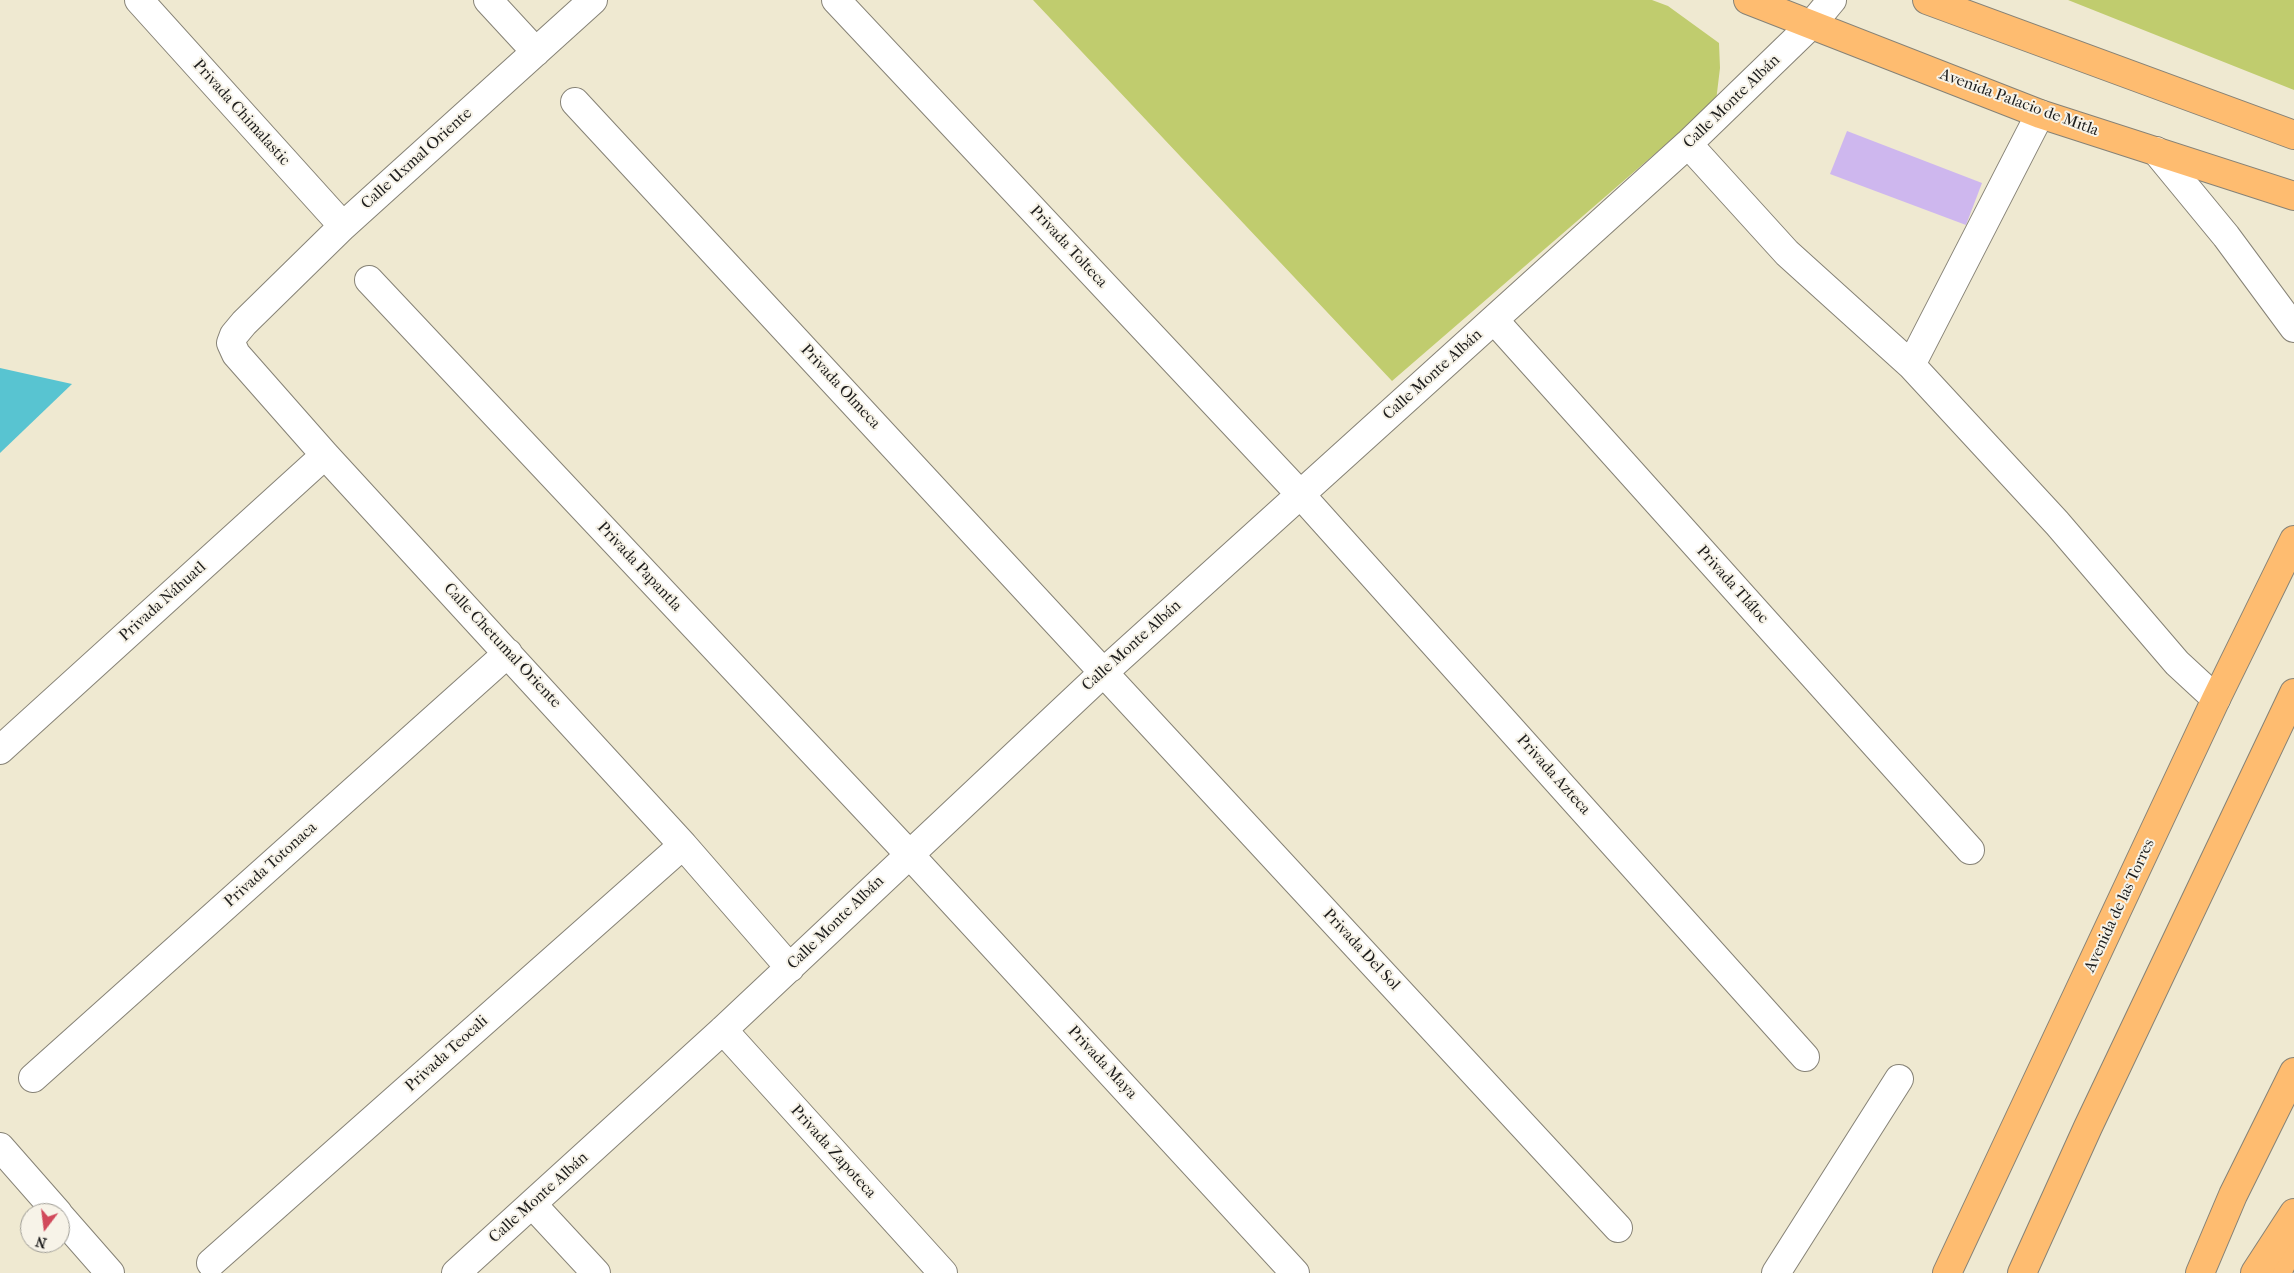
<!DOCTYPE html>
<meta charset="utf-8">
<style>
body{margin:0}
#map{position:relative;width:2294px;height:1273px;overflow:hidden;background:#efe9d1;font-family:"IM FELL French Canon",serif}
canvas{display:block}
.north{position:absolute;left:20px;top:1203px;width:50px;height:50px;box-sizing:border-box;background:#f7f3e8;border:1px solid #9f9d96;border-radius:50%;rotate:195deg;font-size:14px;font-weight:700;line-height:20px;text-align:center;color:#1c1c1c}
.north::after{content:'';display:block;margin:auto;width:18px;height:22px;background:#d1495b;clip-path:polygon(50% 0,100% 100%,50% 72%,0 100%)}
</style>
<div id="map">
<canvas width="2294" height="1273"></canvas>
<div class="north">N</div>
</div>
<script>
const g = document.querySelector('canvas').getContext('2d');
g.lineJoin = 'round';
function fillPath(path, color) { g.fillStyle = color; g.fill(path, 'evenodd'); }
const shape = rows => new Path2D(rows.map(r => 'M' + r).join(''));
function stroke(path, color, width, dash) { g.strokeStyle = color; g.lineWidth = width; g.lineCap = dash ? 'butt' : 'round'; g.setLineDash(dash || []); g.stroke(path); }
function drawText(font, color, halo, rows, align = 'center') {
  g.font = font + ' "IM FELL French Canon",serif'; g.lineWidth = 4; g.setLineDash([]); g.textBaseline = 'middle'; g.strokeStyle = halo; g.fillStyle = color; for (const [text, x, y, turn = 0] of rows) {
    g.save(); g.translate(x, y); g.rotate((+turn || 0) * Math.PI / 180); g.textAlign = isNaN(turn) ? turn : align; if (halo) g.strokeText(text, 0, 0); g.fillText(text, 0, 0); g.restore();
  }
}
fillPath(shape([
 [1033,0,1652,0,1668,6,1719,43,1720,68,1716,101,1392,381],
 [2068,0,2294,0,2294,90,2259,76]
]), '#c0cc6e');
fillPath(shape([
 [0,368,72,384,0,453]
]), '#58c4d1');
fillPath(shape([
 [1847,131,1982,183,1966,225,1830,174]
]), '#ceb7ee');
const minor = shape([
 [139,0,343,226],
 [488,0,536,52],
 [593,0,343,226,244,323,234,335,231,343,236,354,325,455,683,845,790,968],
 [836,0,1300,494,1805,1057],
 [575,102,1618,1228],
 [1688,144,1787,253,1911,365,2057,523,2177,663,2216,699],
 [2156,151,2226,236,2294,328],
 [369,280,909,854,1295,1273],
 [1495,321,1970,850],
 [1911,365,2040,114],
 [0,750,325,455],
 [723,1030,943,1273],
 [33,1078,508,653],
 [0,1147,58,1213],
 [532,1204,596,1273],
 [60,1216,110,1273],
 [211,1263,683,845],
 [456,1273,723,1030,1104,672,1688,144,1812,24,1832,0],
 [1776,1273,1899,1079]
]);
const major = shape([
 [1748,0,2040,114,2294,196],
 [1927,0,2294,135],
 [1947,1273,2216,699,2294,540],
 [2277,1273,2294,1235]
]);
const highway = shape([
 [2022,1273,2088,1127,2294,693],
 [2200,1273,2233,1195,2294,1072],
 [2255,1273,2294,1213]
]);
stroke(minor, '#868276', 30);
stroke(major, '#868276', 30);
stroke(highway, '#868276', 30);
stroke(minor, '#fff', 28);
stroke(major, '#febc70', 28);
stroke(highway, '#febc70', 28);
drawText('16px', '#1c1c1c', '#f7f3e8', [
 ["Calle Monte Albán",1732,102,-44],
 ["Avenida Palacio de Mitla",2019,103,20],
 ["Privada Chimalastic",241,113,48],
 ["Calle Uxmal Oriente",417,159,-42],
 ["Privada Tolteca",1068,247,47],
 ["Calle Monte Albán",1433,375,-42],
 ["Privada Olmeca",840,387,47],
 ["Privada Papantla",639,567,47],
 ["Privada Tláloc",1732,585,48],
 ["Privada Náhuatl",163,602,-42],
 ["Calle Chetumal Oriente",502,646,47],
 ["Calle Monte Albán",1132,646,-42],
 ["Privada Azteca",1553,775,48],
 ["Privada Totonaca",271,865,-42],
 ["Avenida de las Torres",2120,906,-65],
 ["Calle Monte Albán",836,923,-44],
 ["Privada Del Sol",1361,950,47],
 ["Privada Teocali",447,1054,-42],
 ["Privada Maya",1102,1063,47],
 ["Privada Zapoteca",833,1152,48],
 ["Calle Monte Albán",539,1198,-42]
]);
</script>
